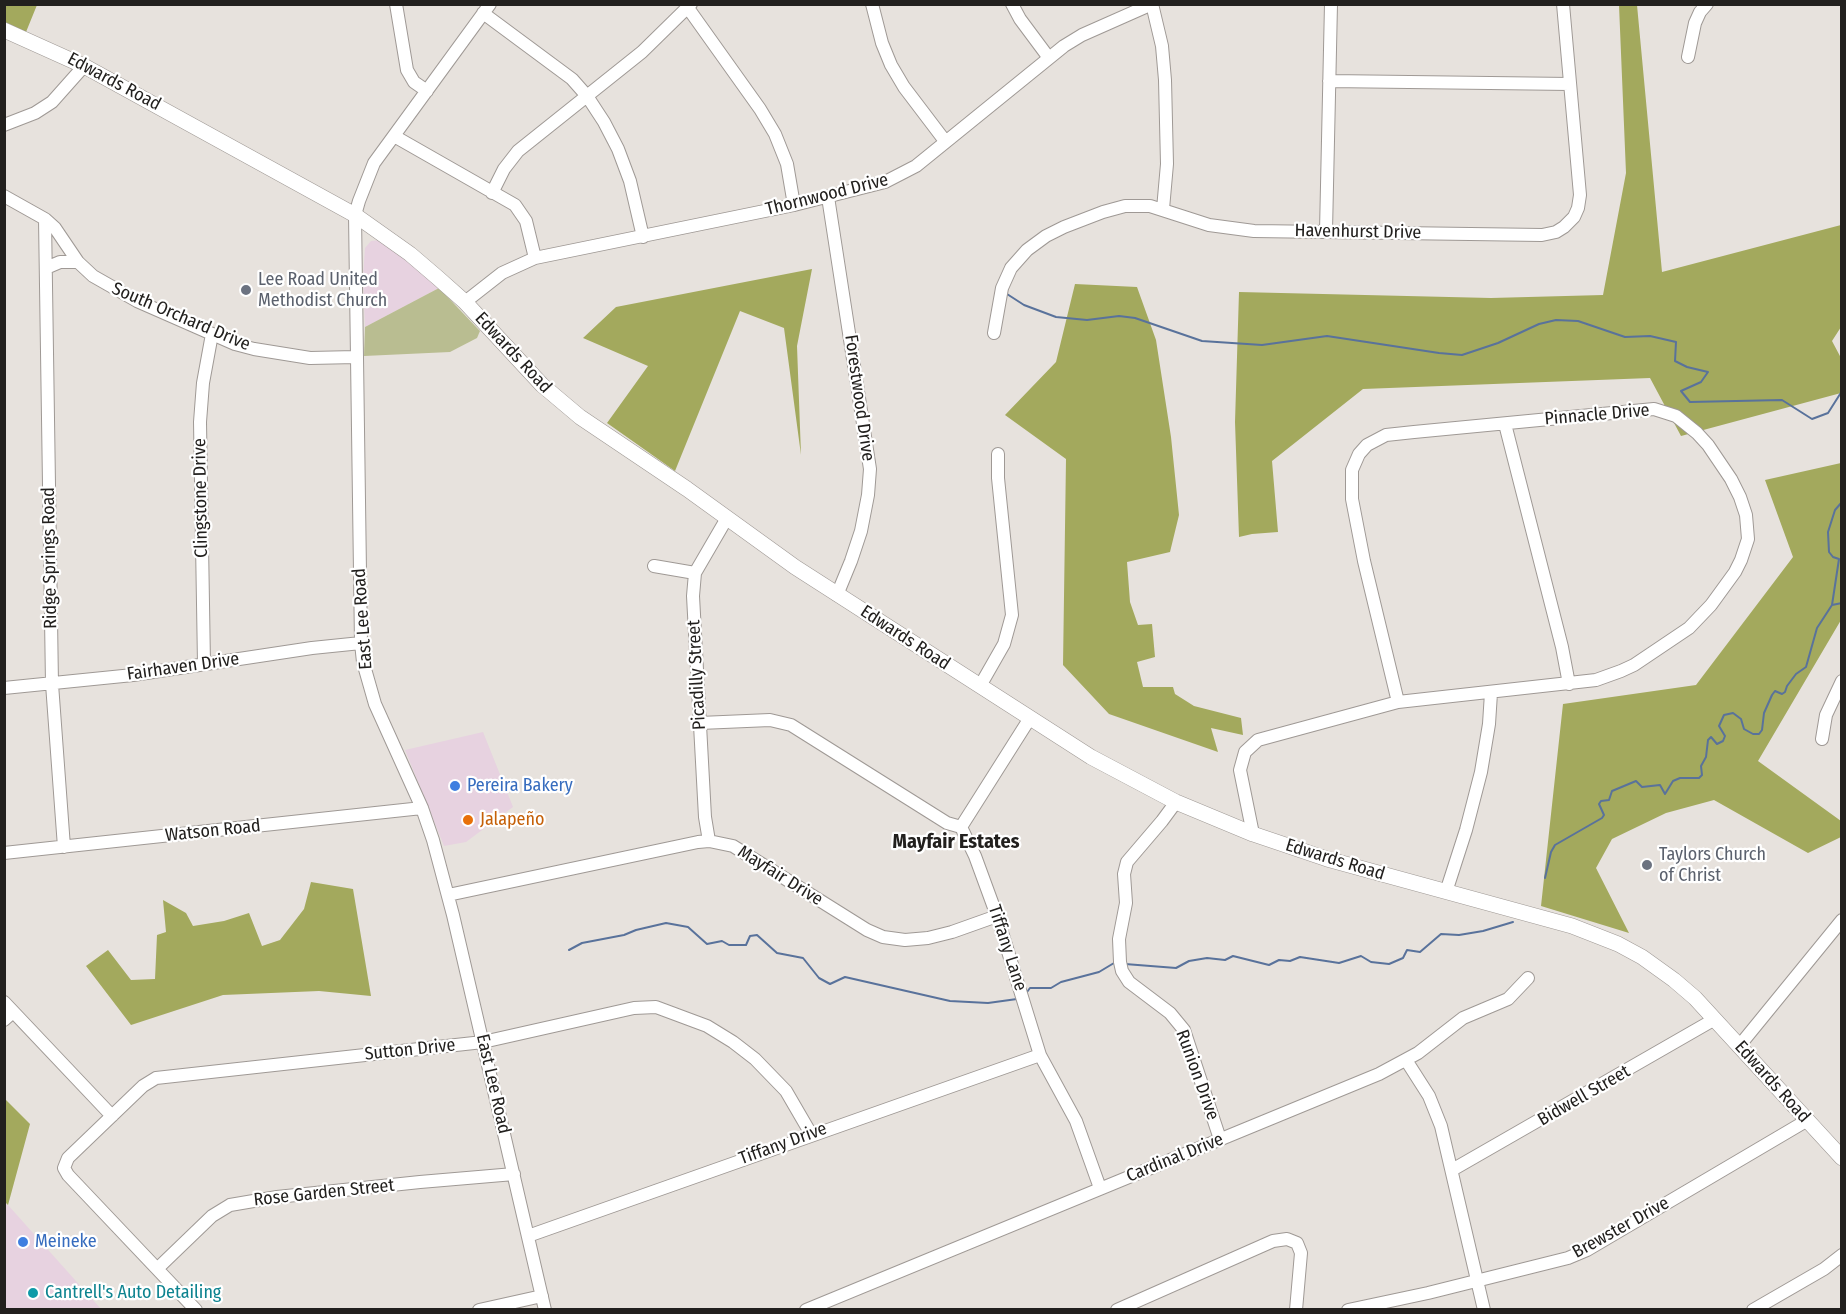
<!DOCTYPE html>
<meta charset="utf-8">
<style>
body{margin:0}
#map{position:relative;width:1846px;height:1314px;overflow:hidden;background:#e7e2dd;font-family:"Fira Sans Condensed",sans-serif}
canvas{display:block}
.frame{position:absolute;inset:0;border:6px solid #22201e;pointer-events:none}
</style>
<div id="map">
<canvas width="1846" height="1314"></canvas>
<div class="frame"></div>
</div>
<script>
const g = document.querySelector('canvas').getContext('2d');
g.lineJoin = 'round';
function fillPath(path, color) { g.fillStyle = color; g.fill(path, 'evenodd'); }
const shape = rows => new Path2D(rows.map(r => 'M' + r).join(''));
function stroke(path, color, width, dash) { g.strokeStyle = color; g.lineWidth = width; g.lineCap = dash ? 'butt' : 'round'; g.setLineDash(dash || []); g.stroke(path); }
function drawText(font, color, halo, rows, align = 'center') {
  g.font = font + ' "Fira Sans Condensed",sans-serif'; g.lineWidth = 4.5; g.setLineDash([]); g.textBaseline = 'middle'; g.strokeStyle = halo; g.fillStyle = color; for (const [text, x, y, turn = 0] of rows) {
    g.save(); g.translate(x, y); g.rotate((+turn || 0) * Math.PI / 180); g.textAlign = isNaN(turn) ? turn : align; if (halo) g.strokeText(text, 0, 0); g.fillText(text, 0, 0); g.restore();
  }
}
fillPath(shape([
 [380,240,396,250,439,288,365,327,363,278,365,248,371,241],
 [483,732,513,807,466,842,444,846,405,750],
 [5,1201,8,1205,101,1309,5,1309]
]), '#e7d2e0');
fillPath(shape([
 [439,288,480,331,477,338,450,352,364,356,365,327]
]), '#b9bd91');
fillPath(shape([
 [5,5,37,5,26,32,5,22],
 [1619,5,1637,5,1662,272,1841,225,1841,327,1832,341,1841,358,1841,393,1681,436,1650,378,1363,389,1272,461,1278,532,1252,534,1239,537,1235,422,1239,292,1491,298,1603,295,1626,173],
 [812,269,797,346,801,455,784,328,740,311,675,471,607,423,648,366,583,338,616,307],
 [1075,284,1137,287,1156,340,1171,437,1179,515,1170,552,1127,562,1130,602,1138,625,1152,624,1155,657,1137,662,1143,687,1173,687,1175,694,1194,706,1241,718,1243,735,1211,728,1218,752,1109,714,1063,665,1066,459,1005,415,1056,362],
 [1841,463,1841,620,1758,761,1841,821,1841,837,1808,853,1714,800,1666,813,1612,839,1596,868,1629,933,1541,906,1563,704,1696,685,1793,557,1765,480],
 [311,882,353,889,371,996,319,991,223,995,131,1025,86,966,108,950,131,980,155,979,157,935,166,932,163,900,186,913,193,926,224,921,249,913,262,946,280,940,304,909],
 [4,1098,30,1124,8,1205,4,1201]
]), '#a3a95d');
stroke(shape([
 [1007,294,1024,305,1056,317,1087,320,1119,316,1135,318,1202,341,1262,345,1327,336,1439,353,1462,355,1498,343,1539,324,1556,320,1578,321,1625,337,1650,336,1676,342,1675,361,1687,367,1708,372,1701,382,1681,391,1690,402,1782,400,1812,419,1828,413,1842,391],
 [1832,605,1842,603],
 [1545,878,1551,852,1555,845,1602,818,1604,815,1599,804,1601,801,1609,800,1612,791,1636,781,1642,787,1660,785,1665,794,1673,781,1680,778,1699,778,1702,775,1701,766,1706,757,1708,740,1711,737,1717,744,1723,741,1725,736,1719,726,1724,715,1733,713,1741,719,1744,729,1753,734,1759,734,1762,730,1764,713,1772,695,1775,691,1782,694,1785,692,1787,686,1796,674,1806,667,1817,628,1832,605,1839,559,1833,557,1829,552,1828,532,1835,510,1842,502],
 [569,950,582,943,624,935,636,930,666,923,688,927,707,944,722,941,729,945,746,945,750,936,757,935,777,953,803,958,819,978,830,984,845,977,950,1001,988,1003,1017,999],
 [1125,964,1176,968,1189,961,1207,958,1225,960,1233,956,1269,965,1279,960,1290,961,1300,957,1339,963,1361,956,1371,962,1389,964,1403,958,1407,950,1420,952,1441,934,1459,935,1483,931,1513,922],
 [1027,992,1030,988,1051,988,1061,982,1099,972,1114,963]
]), '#59729b', 2);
const minor = shape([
 [396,4,407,70,414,82,427,91],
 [490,4,374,163,359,201,355,215,361,643,363,662,375,704,422,808,433,840,453,915,545,1310],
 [872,4,882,43,891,65,904,87,945,141],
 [1012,4,1020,19,1049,58],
 [688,8,760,109,775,134,787,164,794,205],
 [483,13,572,79,587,96,604,122,618,149,630,181,643,237],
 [1688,57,1695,23,1700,12,1707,4],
 [1329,81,1570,84],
 [4,125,35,113,52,102,84,66],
 [394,136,515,205,526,221,535,258],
 [492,193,504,169,518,151,642,52,691,4],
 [4,196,45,219,55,228,78,262,93,276,137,301,235,344,254,349,310,358,356,357],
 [828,197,870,469,868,495,861,531,851,561,837,595],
 [45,219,52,684,64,847],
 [1326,231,1331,4],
 [46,268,60,262,78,262],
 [465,302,502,273,535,258,794,205,885,182,916,166,1064,46,1082,35,1152,4,1162,46,1165,80,1167,164,1163,209],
 [994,333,1002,288,1011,268,1027,250,1046,236,1064,227,1103,212,1125,206,1150,206,1209,225,1254,231,1542,235,1556,232,1564,227,1574,217,1578,208,1580,195,1563,4],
 [1505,424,1562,647,1569,684],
 [654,566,695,573],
 [204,664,200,422,203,383,212,334],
 [980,686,1004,644,1012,615,998,478,998,454],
 [4,688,133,675,312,648,361,643],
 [1030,718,961,827,975,856,997,916,1040,1055,1076,1121,1100,1188],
 [700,723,770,720,791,725,947,823,961,827],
 [1822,739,1826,715,1842,681],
 [1176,802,1162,821,1127,862,1124,874,1126,903,1119,939,1120,962,1122,971,1129,982,1170,1013,1184,1030,1220,1139],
 [1253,834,1240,770,1245,752,1258,740,1398,702,1596,680,1621,671,1634,665,1689,628,1711,605,1735,572,1741,560,1748,539,1746,515,1740,497,1731,479,1708,445,1697,433,1676,416,1654,409,1414,432,1386,435,1367,445,1359,454,1352,470,1352,499,1364,561,1398,702],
 [709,841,705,817,693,596,695,573,727,518],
 [4,853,422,808],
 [1446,892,1466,830,1481,772,1489,724,1491,693],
 [448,895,698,842,709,841,733,846,867,930,883,937,905,940,928,938,952,932,997,916],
 [4,1002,112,1116],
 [4,1020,13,1012],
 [1740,1045,1842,920],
 [1406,1060,1429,1096,1441,1126,1484,1310],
 [1452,1170,1715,1019],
 [528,1236,1040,1055],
 [158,1268,212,1216,230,1205,277,1197,420,1182,514,1174],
 [196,1310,68,1175,64,1168,68,1158,143,1086,156,1078,483,1042,634,1008,656,1007,707,1026,733,1042,755,1059,786,1091,811,1134],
 [479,1310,542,1296],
 [806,1310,1379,1074,1418,1053,1463,1018,1508,999,1528,978],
 [1117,1310,1273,1241,1287,1239,1297,1243,1301,1253,1296,1310],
 [1348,1310,1428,1293,1568,1258,1587,1250,1806,1121],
 [1753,1310,1824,1269,1842,1255]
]);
const major = shape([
 [4,30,84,66,355,215,410,254,438,278,465,302,542,385,580,417,687,489,795,567,1091,757,1176,802,1253,834,1327,859,1572,926,1618,944,1642,957,1674,980,1695,998,1842,1158]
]);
stroke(minor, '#9f9995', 14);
stroke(major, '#9f9995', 16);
stroke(minor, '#fff', 12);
stroke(major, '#fff', 15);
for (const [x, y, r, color] of [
 [246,290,6,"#6b7280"],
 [455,786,6,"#3f7fe0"],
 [468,820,6,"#e8710a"],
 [1647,865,6,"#6b7280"],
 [23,1242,6,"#3f7fe0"],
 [33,1293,6,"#0f9aa8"]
]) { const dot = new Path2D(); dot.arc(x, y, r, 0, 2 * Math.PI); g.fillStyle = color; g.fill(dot); stroke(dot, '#fff', 2); }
drawText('18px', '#22201e', '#fff', [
 ["Edwards Road",114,82,28],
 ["Thornwood Drive",827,195,-14],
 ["Havenhurst Drive",1358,232,1],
 ["South Orchard Drive",181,317,23],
 ["Edwards Road",513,353,47],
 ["Forestwood Drive",859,398,82],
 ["Pinnacle Drive",1597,415,-5],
 ["Clingstone Drive",201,498,-91],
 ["Ridge Springs Road",50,558,-91],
 ["East Lee Road",363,619,-94],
 ["Edwards Road",905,638,33],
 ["Fairhaven Drive",183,667,-8],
 ["Picadilly Street",697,675,-93],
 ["Watson Road",213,831,-6],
 ["Edwards Road",1335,860,17],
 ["Mayfair Drive",780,876,32],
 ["Tiffany Lane",1007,948,72],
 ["Sutton Drive",410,1050,-6],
 ["Runion Drive",1197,1075,70],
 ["Edwards Road",1772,1082,48],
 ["East Lee Road",493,1084,77],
 ["Bidwell Street",1584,1096,-30],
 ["Tiffany Drive",783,1144,-20],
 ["Cardinal Drive",1175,1158,-22],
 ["Rose Garden Street",324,1193,-6],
 ["Brewster Drive",1621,1228,-29]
]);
drawText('18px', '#5b616d', '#fff', [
 ["Lee Road United",258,280],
 ["Methodist Church",258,301],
 ["Taylors Church",1659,855],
 ["of Christ",1659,876]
], 'left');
drawText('18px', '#366cbe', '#fff', [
 ["Pereira Bakery",467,786],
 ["Meineke",35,1242]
], 'left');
drawText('18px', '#c56008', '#fff', [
 ["Jalapeño",480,820]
], 'left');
drawText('18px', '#0d838f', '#fff', [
 ["Cantrell's Auto Detailing",45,1293]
], 'left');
drawText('bold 20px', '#22201e', '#fff', [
 ["Mayfair Estates",956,842]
]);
</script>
